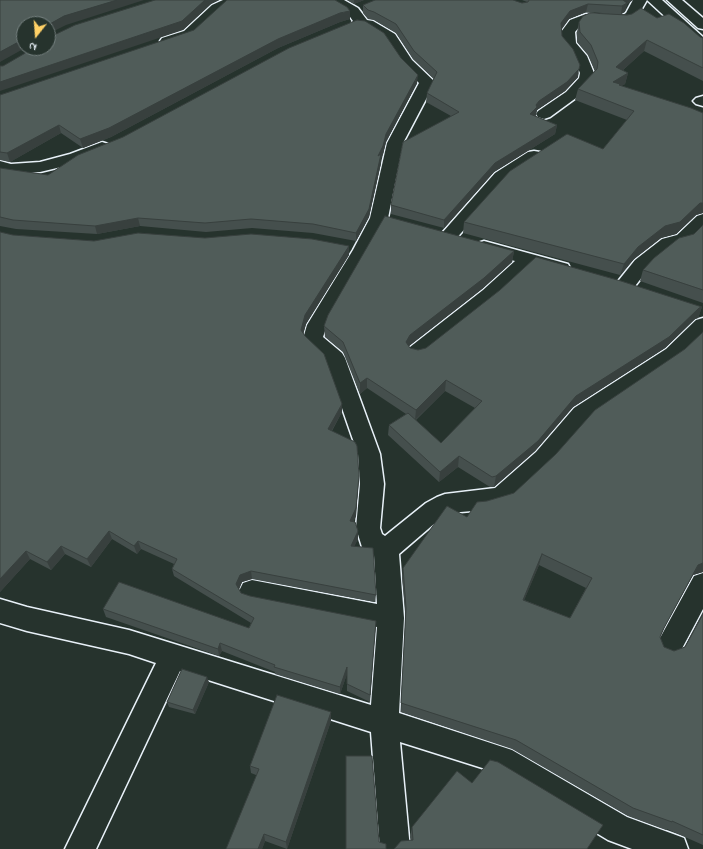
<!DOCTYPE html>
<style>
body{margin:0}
#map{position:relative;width:703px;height:849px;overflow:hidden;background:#26332d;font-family:"Indie Flower",sans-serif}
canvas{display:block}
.north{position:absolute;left:16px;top:16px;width:40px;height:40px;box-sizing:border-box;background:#26332d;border:1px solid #747f7e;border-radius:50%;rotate:197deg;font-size:11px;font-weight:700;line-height:16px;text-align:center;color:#e8f1f8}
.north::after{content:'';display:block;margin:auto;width:14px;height:18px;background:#ffd166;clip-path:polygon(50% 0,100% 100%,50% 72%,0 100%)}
</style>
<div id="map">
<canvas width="703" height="849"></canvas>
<div class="north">N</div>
</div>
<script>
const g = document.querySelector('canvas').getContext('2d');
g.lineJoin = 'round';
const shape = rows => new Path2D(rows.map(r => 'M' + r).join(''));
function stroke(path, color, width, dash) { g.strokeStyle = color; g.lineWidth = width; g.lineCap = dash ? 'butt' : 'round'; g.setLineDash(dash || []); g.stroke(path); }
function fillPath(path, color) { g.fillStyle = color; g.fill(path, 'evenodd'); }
const minor = shape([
 [223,0,248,0,246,3,227,7,222,11,194,37,167,45,162,44,160,41,162,38,184,31,212,5,223,0],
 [327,0,344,0,358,8,367,20,373,21,395,34,412,60,435,82,403,143,388,218,371,250,327,325,323,337,342,353,345,358,380,454,384,484,380,528,382,534,385,536,426,503,437,497,445,494,495,488,536,452,574,408,666,349,696,320,703,318,703,338,701,340,680,359,590,420,552,464,510,503,484,510,449,513,442,517,399,554,404,618,399,713,512,750,627,817,684,838,688,849,632,849,608,840,495,772,400,742,410,849,380,849,371,732,180,671,96,849,65,849,156,663,129,654,27,631,0,623,0,599,27,607,129,630,371,705,377,627,252,602,243,599,239,591,243,583,252,580,377,604,374,555,362,547,356,528,360,484,358,454,326,362,306,344,303,339,307,325,353,250,370,218,387,143,419,83,402,66,385,40,364,28,354,26,352,23,353,21,348,14,329,3,327,0],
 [633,0,647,0,636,19,629,23,624,24,588,22,580,26,575,32,576,43,587,56,594,73,593,79,576,98,550,117,544,119,538,117,536,114,538,111,566,92,579,78,580,73,573,57,562,44,561,32,570,20,586,14,621,16,626,13,633,0],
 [703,96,703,106,696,104,693,101,696,98,703,96],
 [102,142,108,144,110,147,108,150,82,162,40,172,10,174,0,171,0,161,11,164,40,162,70,154,102,142],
 [534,151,540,152,542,156,540,160,507,181,454,241,448,243,442,241,439,237,442,233,495,173,528,152,534,151],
 [703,214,703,230,689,244,674,248,649,268,632,290,625,291,618,290,615,285,635,260,662,239,677,235,697,216,703,214],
 [484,241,568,264,570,268,568,272,561,274,532,266,497,300,424,357,417,359,410,357,407,352,410,347,483,290,515,261,478,251,475,247,478,243,484,241],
 [703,573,703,609,678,656,669,659,660,656,656,647,660,638,694,576,703,573]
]);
const major = shape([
 [647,0,662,0,703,37,703,48,698,47,647,0]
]);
const highway = shape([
 [667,0,682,0,703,18,703,29,698,28,667,0]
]);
stroke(minor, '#e8f1f8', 3);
stroke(major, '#e8f1f8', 3);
stroke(highway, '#e8f1f8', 3);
fillPath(minor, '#26332d');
fillPath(major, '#26332d');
fillPath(highway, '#26332d');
fillPath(shape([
 [347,0,364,0,354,4],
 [522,0,633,0,627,4,625,11,621,14,657,18,700,37,703,38,703,81,644,51,623,70,628,73,625,84,621,86,703,113,703,213,696,215,676,234,661,238,634,259,620,275,463,233,464,222,603,149,627,120,575,100,578,89,595,71,588,55,577,42,577,32,579,22,602,13,586,12,569,19,562,29,562,36,578,77,565,91,537,110,535,116,557,125,555,134,494,172,444,228,391,214,391,205,451,116,426,102,427,93,434,79,413,59,396,33,374,20,368,19,363,13,363,5,522,3,527,2],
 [350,11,350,19,340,22,278,48,111,137,83,148,61,133,10,162,0,160,0,95],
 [417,83,386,142,383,154,381,158,381,163,369,217,356,241,313,233,252,228,206,232,140,226,97,234,16,229,0,226,0,168,48,175],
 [703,225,703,303,640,281,643,270,694,234],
 [13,235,94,241,349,255,306,324,303,334,342,412,332,431,358,484,356,516,353,522,358,539,354,546,376,595,375,602,252,579,242,582,239,589,241,593,250,596,375,628,370,702,347,691,347,674,340,694,275,674,275,672,222,651,219,656,106,617,103,609,249,628,251,623,174,576,172,569,174,564,141,549,137,554,112,539,91,567,65,554,51,570,30,559,0,592],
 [514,251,512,262,482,289,409,346,410,348,418,350,702,307,698,318,695,319,665,348,573,407,535,451,494,487,490,487,458,467,439,482,388,435,389,425,406,414,367,388,360,394,343,352,325,337,324,326],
 [445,391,475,408,441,443,416,420],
 [703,332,703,572,693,575,664,628,660,637,664,647,674,651,684,648,703,612,703,845,667,829,666,830,628,816,512,749,401,712,406,618,402,578,403,568,487,501,514,493,685,349],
 [539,565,586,588,570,618,524,600],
 [209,682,195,714,169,707,167,702],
 [331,712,331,721,287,849,265,841,262,849,256,775,251,773,250,766],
 [472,783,603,825,411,841,410,837,412,827]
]), '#454f4d');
fillPath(shape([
 [117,0,144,0,66,25,48,34,48,25,64,16],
 [205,0,219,0,211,4,183,30,0,91,0,82],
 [354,0,364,0,354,4],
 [623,0,633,0,627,4,625,11,621,14],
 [588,4,586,12,569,19,560,31,561,23,570,11],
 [350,11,350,19,340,22,278,48,111,137,83,148,80,139,278,39,340,13],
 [24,39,24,48,25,48,0,62,0,52],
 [647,40,644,51,614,78,616,67],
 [579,69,578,77,565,91,537,110,536,116,530,114,539,101],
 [628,73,625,84,620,87,613,82],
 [418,75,417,83,386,142,383,154,381,158,381,163,369,217,356,241,356,233,378,156,386,134],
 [59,125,61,133,10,162,7,153],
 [557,125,555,134,494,172,444,228,444,220,495,163],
 [700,203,703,203,703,213,696,215,676,234,661,238,634,259,620,275,624,264,638,247,665,226],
 [138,218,140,226,97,234,95,226],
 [349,246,349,255,306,324,302,339,301,330,305,315],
 [514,251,512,262,482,289,409,346,406,342,410,335],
 [702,307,698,318,695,319,665,348,573,407,535,451,494,487,496,476,576,396,699,308],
 [367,378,367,388,360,394,360,383],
 [446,380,445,391,415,420,416,410],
 [342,404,342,412,328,437,328,429],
 [459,456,458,467,439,482,440,472],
 [359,476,358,484,356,516,350,529,350,521],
 [109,531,112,539,91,567,87,559],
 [358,531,358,539,351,554,351,546],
 [138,541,141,549,137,554,134,546],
 [61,546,65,554,51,570,47,562],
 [26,551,30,559,0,592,0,579],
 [542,554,539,565,520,610,523,600],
 [703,563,703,572,693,575,698,565],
 [251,571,252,579,242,582,238,592,236,584,240,575],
 [220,643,222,651,219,656,218,649],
 [347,667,347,674,340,694,340,687],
 [207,677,209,682,195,714,193,710],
 [331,712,331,721,287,849,286,842],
 [264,834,265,841,262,849,258,849]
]), '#38403e');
const building = shape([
 [0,0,117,0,64,16,48,25,48,24,24,24,24,39,0,52,0,0],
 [155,0,205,0,182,21,0,82,0,66,3,66,34,48,48,48,48,38,75,25,155,0],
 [227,0,335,0,347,7,350,11,340,13,278,39,109,128,80,139,59,125,7,153,0,152,0,95,194,30,227,0],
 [375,0,513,0,522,3,528,2,529,0,623,0,627,3,622,6,588,4,570,11,561,23,562,36,573,49,580,65,579,69,567,82,539,101,536,105,537,107,530,114,557,125,495,163,444,220,391,205,403,142,459,112,427,93,437,72,414,51,396,24,374,12,368,10,363,5,375,0],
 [641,8,657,18,669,14,684,23,700,37,703,38,703,68,647,40,616,67,628,73,613,82,620,84,619,85,691,108,703,113,703,203,700,203,680,222,665,226,638,247,624,264,464,222,510,171,567,134,603,149,634,111,578,89,597,69,598,62,591,45,580,32,579,22,583,16,590,13,627,15,632,14,641,8],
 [357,20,365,21,384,33,401,58,418,75,386,134,383,146,378,156,381,154,369,209,356,233,313,224,251,219,205,223,138,218,95,226,13,220,0,217,0,168,48,175,78,155,123,137,289,48,357,20],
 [385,216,514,251,484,278,410,335,406,342,410,348,418,350,426,348,500,290,536,257,621,281,702,307,699,308,669,337,576,396,538,441,496,476,492,477,459,456,440,472,389,425,408,413,441,443,482,401,446,380,416,410,367,378,360,383,343,342,324,326,328,315,385,216],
 [703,225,703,290,643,270,654,258,679,238,694,234,703,225],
 [0,232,13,235,94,241,138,233,205,238,251,234,312,239,349,246,305,315,301,330,305,336,324,354,342,404,328,429,355,442,357,446,359,476,356,508,350,521,355,522,358,531,351,546,373,548,376,595,251,571,240,575,236,584,241,593,250,596,376,621,370,695,347,684,347,667,340,687,274,667,275,665,220,643,218,649,103,609,119,582,249,628,254,618,172,569,177,559,138,541,134,546,109,531,87,559,61,546,47,562,26,551,0,579,0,232],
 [703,332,703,563,698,565,664,628,660,637,664,647,674,651,685,647,703,614,703,835,672,821,672,822,633,808,516,740,401,703,406,608,403,568,447,506,467,517,477,502,487,501,514,493,556,454,595,410,685,349,703,332],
 [542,554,592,578,570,618,523,600,542,554],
 [182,669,207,677,193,710,167,702,182,669],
 [277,695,331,712,286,842,264,834,258,849,226,849,259,769,250,766,277,695],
 [346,756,372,756,379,842,386,844,386,849,346,849,346,756],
 [490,760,498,762,603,825,587,849,394,849,401,841,413,840,412,827,457,771,472,783,490,760]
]);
fillPath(building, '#505c59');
stroke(building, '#38403e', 1);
</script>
